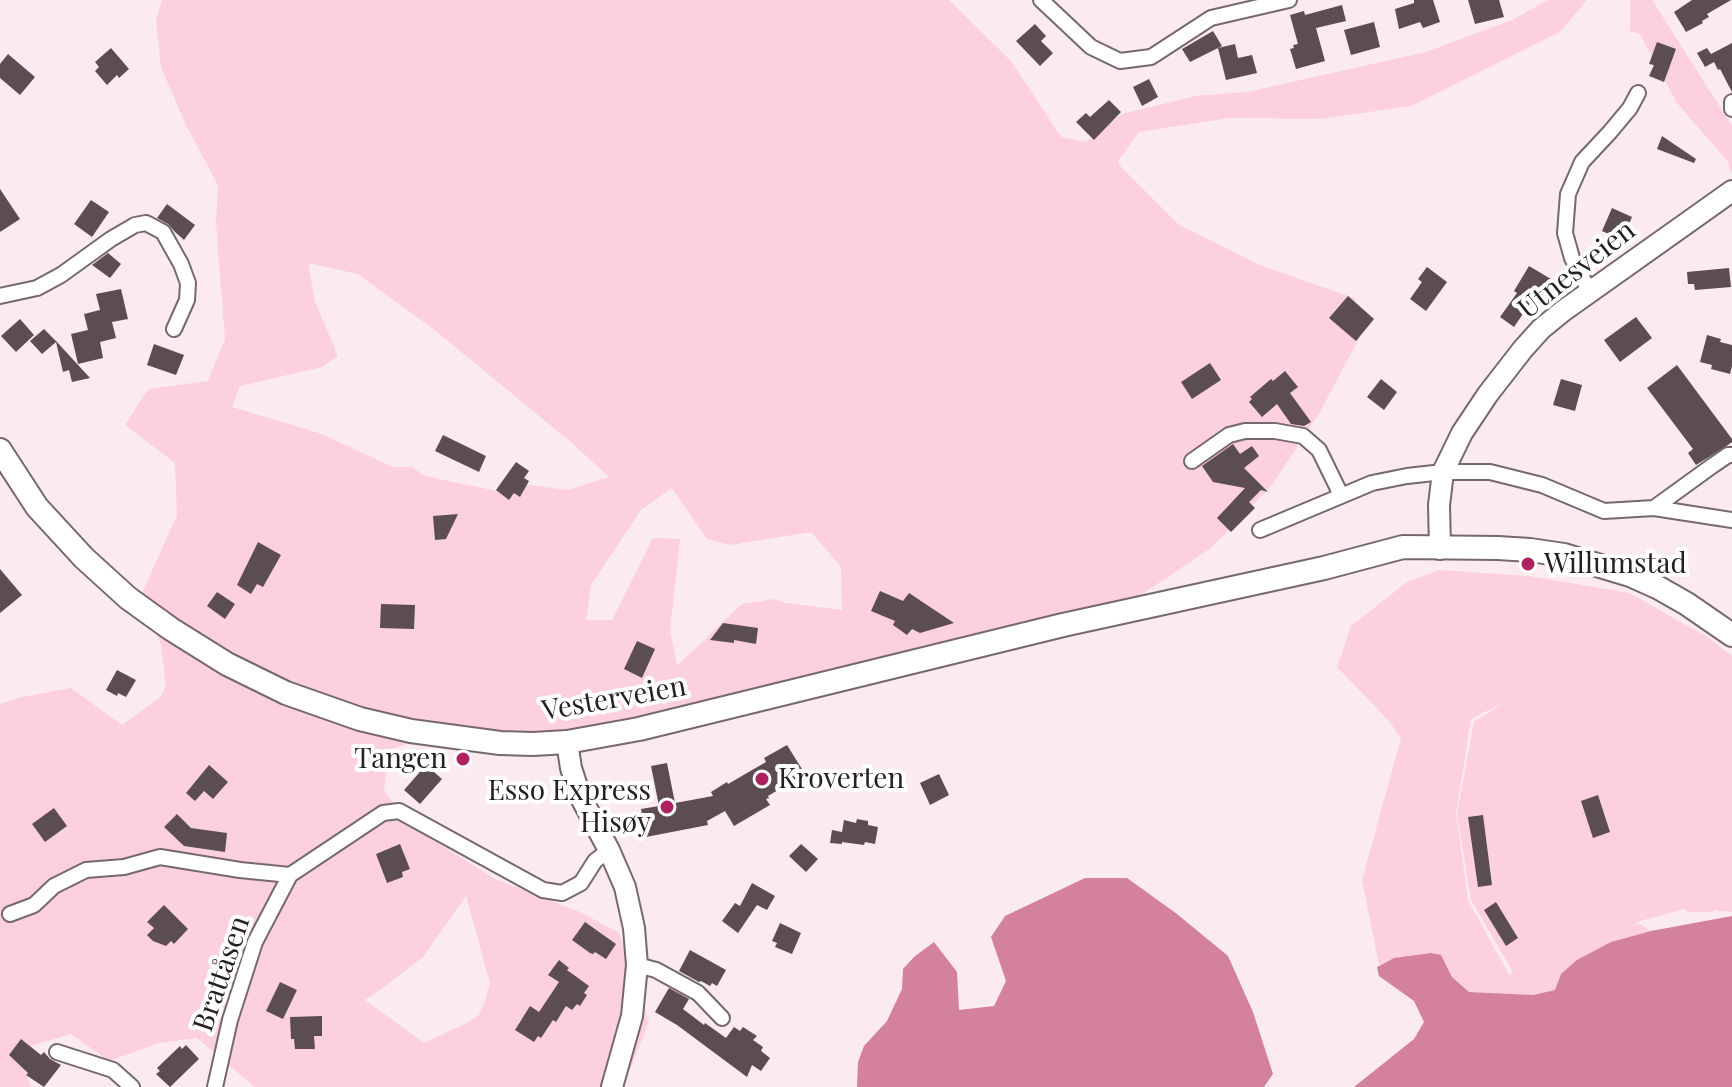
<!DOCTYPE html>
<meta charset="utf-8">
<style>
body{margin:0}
canvas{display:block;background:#fbeaef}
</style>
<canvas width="1732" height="1087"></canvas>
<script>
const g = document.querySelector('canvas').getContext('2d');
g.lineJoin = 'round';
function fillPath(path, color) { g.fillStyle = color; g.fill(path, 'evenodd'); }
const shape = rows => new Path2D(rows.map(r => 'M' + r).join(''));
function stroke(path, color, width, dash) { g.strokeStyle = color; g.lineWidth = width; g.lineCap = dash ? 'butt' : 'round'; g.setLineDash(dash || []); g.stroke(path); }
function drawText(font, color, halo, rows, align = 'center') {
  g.font = font + ' "Playfair Display",serif'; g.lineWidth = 8; g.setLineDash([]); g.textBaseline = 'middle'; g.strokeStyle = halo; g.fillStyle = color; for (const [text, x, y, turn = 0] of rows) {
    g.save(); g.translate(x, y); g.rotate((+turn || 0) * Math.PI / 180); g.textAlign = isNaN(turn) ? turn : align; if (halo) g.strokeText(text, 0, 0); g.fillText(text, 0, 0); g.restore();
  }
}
fillPath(shape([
 [162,0,949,0,1011,61,1061,137,1086,142,1122,114,1195,96,1247,92,1426,52,1512,20,1548,0,1587,0,1560,32,1411,106,1321,119,1229,118,1139,132,1118,161,1121,167,1179,225,1262,266,1354,298,1364,329,1320,412,1272,485,1211,548,1135,599,1049,630,516,746,426,738,388,750,384,791,415,829,495,879,580,912,619,933,649,1022,623,1087,255,1087,197,1038,159,1043,109,1061,71,1034,17,1050,31,1087,0,1087,0,704,22,697,71,688,122,725,161,697,166,685,161,645,140,598,177,515,175,463,125,425,148,389,208,381,225,339,216,224,218,185,185,123,161,67,156,20],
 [308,263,358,274,432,328,572,443,609,477,567,490,530,485,497,491,424,476,412,467,393,467,319,433,232,407,240,386,322,367,338,356,315,302],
 [672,488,707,539,730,545,811,532,841,567,842,610,785,603,775,599,742,604,677,666,670,630,680,539,653,538,612,620,586,620,591,585,641,510],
 [466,896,490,983,485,1001,479,1015,469,1022,424,1043,365,1000,383,988,423,957],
 [1630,0,1652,0,1732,126,1732,175,1728,162,1677,103,1640,34,1630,31],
 [1439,570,1528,576,1629,593,1709,638,1732,656,1732,912,1714,910,1713,912,1688,912,1684,909,1640,921,1633,926,1640,924,1651,931,1611,942,1561,974,1555,990,1533,995,1469,992,1452,977,1441,956,1394,958,1379,965,1362,880,1401,738,1389,721,1337,667,1351,626,1407,582],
 [1505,702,1474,722,1457,814,1471,900,1513,972,1509,975,1468,900,1456,813,1471,719]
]), '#fcd0dc');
fillPath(shape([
 [1085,878,1127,878,1177,914,1228,956,1253,1012,1273,1074,1264,1087,857,1087,858,1062,864,1046,887,1021,902,989,903,969,914,957,934,942,957,972,959,1010,994,1006,1006,981,991,937,1005,916],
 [1732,916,1732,1087,1354,1087,1414,1039,1424,1022,1414,1001,1379,976,1377,967,1394,958,1431,953,1441,955,1452,977,1469,992,1533,995,1555,990,1561,974,1577,960,1611,942,1651,931]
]), '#d4819c');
fillPath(shape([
 [1414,0,1433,0,1440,22,1423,28,1420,22,1399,29,1395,9,1414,3],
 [1468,0,1499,0,1504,17,1475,24],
 [1692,0,1731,0,1707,14,1709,17,1702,21,1703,23,1686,32,1674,12],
 [1342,5,1346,21,1316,28,1325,61,1296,69,1290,49,1294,48,1293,45,1298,44,1290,15,1304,11,1305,15],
 [1374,22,1380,47,1351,55,1344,30],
 [1035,24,1046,36,1041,41,1053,53,1040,66,1016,41],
 [1213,31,1222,46,1190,62,1182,49],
 [1657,42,1676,49,1664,82,1649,76,1654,65,1649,64],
 [1732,43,1732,92,1720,69,1718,70,1714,62,1705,67,1697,53,1707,48,1711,54],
 [1235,44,1238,58,1252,55,1257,73,1226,80,1218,48],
 [111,48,129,69,119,78,117,75,107,85,95,71,99,67,95,62],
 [8,54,35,77,20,95,0,78,0,64],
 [1149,79,1158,97,1142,106,1133,87],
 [1109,100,1121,112,1094,140,1076,122,1086,113,1090,117],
 [1662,136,1696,159,1694,163,1657,149],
 [0,189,20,219,0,232],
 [91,200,109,212,92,237,74,224],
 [167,204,195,225,184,240,175,232,168,224,157,218],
 [1612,208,1632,217,1622,240,1602,231],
 [108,253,121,264,110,278,92,265],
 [1529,266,1551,279,1535,304,1531,302,1514,327,1500,317,1517,293,1514,291],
 [1427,267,1447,282,1426,311,1410,299,1422,282,1418,279],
 [1729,268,1731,287,1695,290,1694,284,1688,284,1687,272],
 [121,289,128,319,112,322,116,338,100,342,103,358,78,364,71,334,88,330,84,314,100,310,96,294],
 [1348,296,1374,319,1356,341,1329,318],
 [1636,317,1652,338,1620,362,1604,340],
 [20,319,34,335,16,352,1,336],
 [44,329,56,341,90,378,72,382,69,370,63,372,56,342,42,354,30,341],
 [1707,335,1721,339,1720,342,1732,345,1732,366,1730,374,1711,369,1712,365,1700,362],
 [154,344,184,355,176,375,147,365],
 [1210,363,1221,380,1192,399,1181,382],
 [1677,365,1732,439,1732,442,1728,445,1696,465,1688,453,1693,449,1647,388],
 [1285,371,1298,387,1290,393,1311,422,1304,426,1291,424,1277,404,1262,417,1249,402,1252,399,1250,397,1271,379,1273,381],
 [1381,379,1397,392,1384,410,1367,397],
 [1561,379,1582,385,1575,411,1553,405],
 [443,435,486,456,479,472,435,451],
 [1233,444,1240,454,1252,446,1259,456,1244,468,1268,492,1261,490,1249,502,1255,508,1231,532,1217,518,1245,488,1213,482,1202,466],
 [516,462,529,471,524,478,529,481,520,497,514,493,509,500,496,490],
 [458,514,446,539,435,540,433,516],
 [258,542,281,555,263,587,257,584,251,594,237,585],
 [0,569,22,595,0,613],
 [880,591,903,601,909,593,954,623,920,633,912,629,907,635,893,625,895,621,871,611],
 [217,592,235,604,225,619,207,606],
 [381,604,415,605,414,629,380,628],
 [723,623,758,628,756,644,734,640,734,643,710,640],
 [637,641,655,649,642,678,624,669],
 [117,670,136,680,126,697,118,693,117,696,106,690],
 [787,745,805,774,768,796,769,798,766,799,770,805,734,826,725,811,707,821,708,825,646,837,641,809,659,806,651,766,667,763,675,803,713,796,711,792,727,782,728,784,766,762,764,758],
 [209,765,228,782,213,799,204,791,195,801,186,793],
 [426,765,442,779,420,804,404,790],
 [939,774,949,795,930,805,920,783],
 [1598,795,1610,832,1593,838,1581,801],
 [54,808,67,826,45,842,32,824],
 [177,814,191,828,227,833,225,852,184,846,164,827],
 [1483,815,1492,885,1478,887,1468,817],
 [857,819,868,821,868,825,878,827,875,844,865,842,864,845,842,842,842,844,830,843,832,830,842,832,844,820,856,823],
 [400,844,410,869,402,872,403,877,387,883,376,854],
 [801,844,818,859,806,872,789,856],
 [752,883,775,896,767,910,757,905,738,933,722,921,735,903,740,906],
 [1496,902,1518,938,1506,946,1484,910],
 [164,905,188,929,174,944,171,941,166,946,153,941,147,935,154,928,147,922],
 [585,922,616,944,606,959,595,952,593,954,590,953,572,940],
 [780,923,801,933,792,954,775,947,777,943,772,941],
 [690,950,726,970,717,986,712,983,710,986,701,981,699,982,679,971],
 [559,960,569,968,567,970,589,986,584,993,587,995,580,1006,577,1004,572,1010,566,1006,556,1022,553,1020,541,1038,538,1036,534,1042,515,1030,530,1006,539,1012,559,982,548,975],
 [280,982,297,990,283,1019,266,1011],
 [669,988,689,999,683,1009,704,1025,705,1023,726,1038,734,1027,740,1031,743,1027,757,1036,753,1040,763,1047,761,1051,770,1058,761,1071,752,1065,747,1077,677,1025,655,1012],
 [322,1016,322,1036,314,1036,315,1049,295,1049,294,1039,291,1039,290,1017],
 [21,1039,41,1055,44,1052,50,1059,61,1065,44,1087,26,1075,28,1073,9,1055],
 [186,1045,199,1059,170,1087,156,1074,160,1071,157,1068,180,1046,182,1049]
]), '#5b4d51');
const minor = shape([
 [1041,0,1091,47,1120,61,1151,57,1211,18,1289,0],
 [1732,102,1732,109],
 [1590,292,1572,258,1565,233,1568,194,1582,162,1610,132,1630,108,1638,93],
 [0,296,37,288,61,275,111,239,135,225,146,223,163,232,181,264,188,283,187,300,174,329],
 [1192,461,1229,435,1245,431,1275,431,1303,436,1319,450,1341,495],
 [1654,508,1712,466,1728,455,1732,455],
 [1260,530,1372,483,1407,476,1443,472,1490,472,1542,485,1604,511,1654,508,1732,520],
 [10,914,34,905,54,886,86,870,124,867,160,857,240,870,290,875],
 [637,965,656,970,698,993,722,1018],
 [57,1052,113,1070,132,1087],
 [215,1087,230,1020,255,942,290,875,383,813,399,811,543,890,562,893,581,883,595,861,609,850]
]);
const secondary = shape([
 [1440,549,1439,505,1443,472,1462,433,1488,394,1523,349,1541,329,1563,311,1732,191],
 [567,742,571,768,580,796,609,850,625,887,634,928,637,965,632,1016,612,1087]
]);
const primary = shape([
 [0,450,37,507,84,558,128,598,171,629,227,664,286,693,360,719,411,731,500,743,533,744,567,742,639,729,1063,625,1324,568,1403,547,1498,548,1530,550,1564,555,1630,575,1659,588,1687,604,1732,635]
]);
stroke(minor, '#76686c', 18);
stroke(secondary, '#76686c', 24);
stroke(primary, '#76686c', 26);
stroke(minor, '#fff', 14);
stroke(secondary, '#fff', 20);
stroke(primary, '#fff', 22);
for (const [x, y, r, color] of [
 [1528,564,8,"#ad2161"],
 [463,759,8,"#ad2161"],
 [762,779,8,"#ad2161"],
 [667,807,8,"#ad2161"]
]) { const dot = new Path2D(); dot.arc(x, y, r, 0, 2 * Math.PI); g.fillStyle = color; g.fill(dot); stroke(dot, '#fff', 3); }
drawText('28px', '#262022', '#fff', [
 ["Utnesveien",1577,270,-38],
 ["Vesterveien",614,699,-10],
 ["Brattåsen",222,974,-71]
]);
drawText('28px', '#262022', '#fff', [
 ["Willumstad",1544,564],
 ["Tangen",447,759,"right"],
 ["Kroverten",778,779],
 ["Esso Express",651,791,"right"],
 ["Hisøy",651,823,"right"]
], 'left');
</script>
